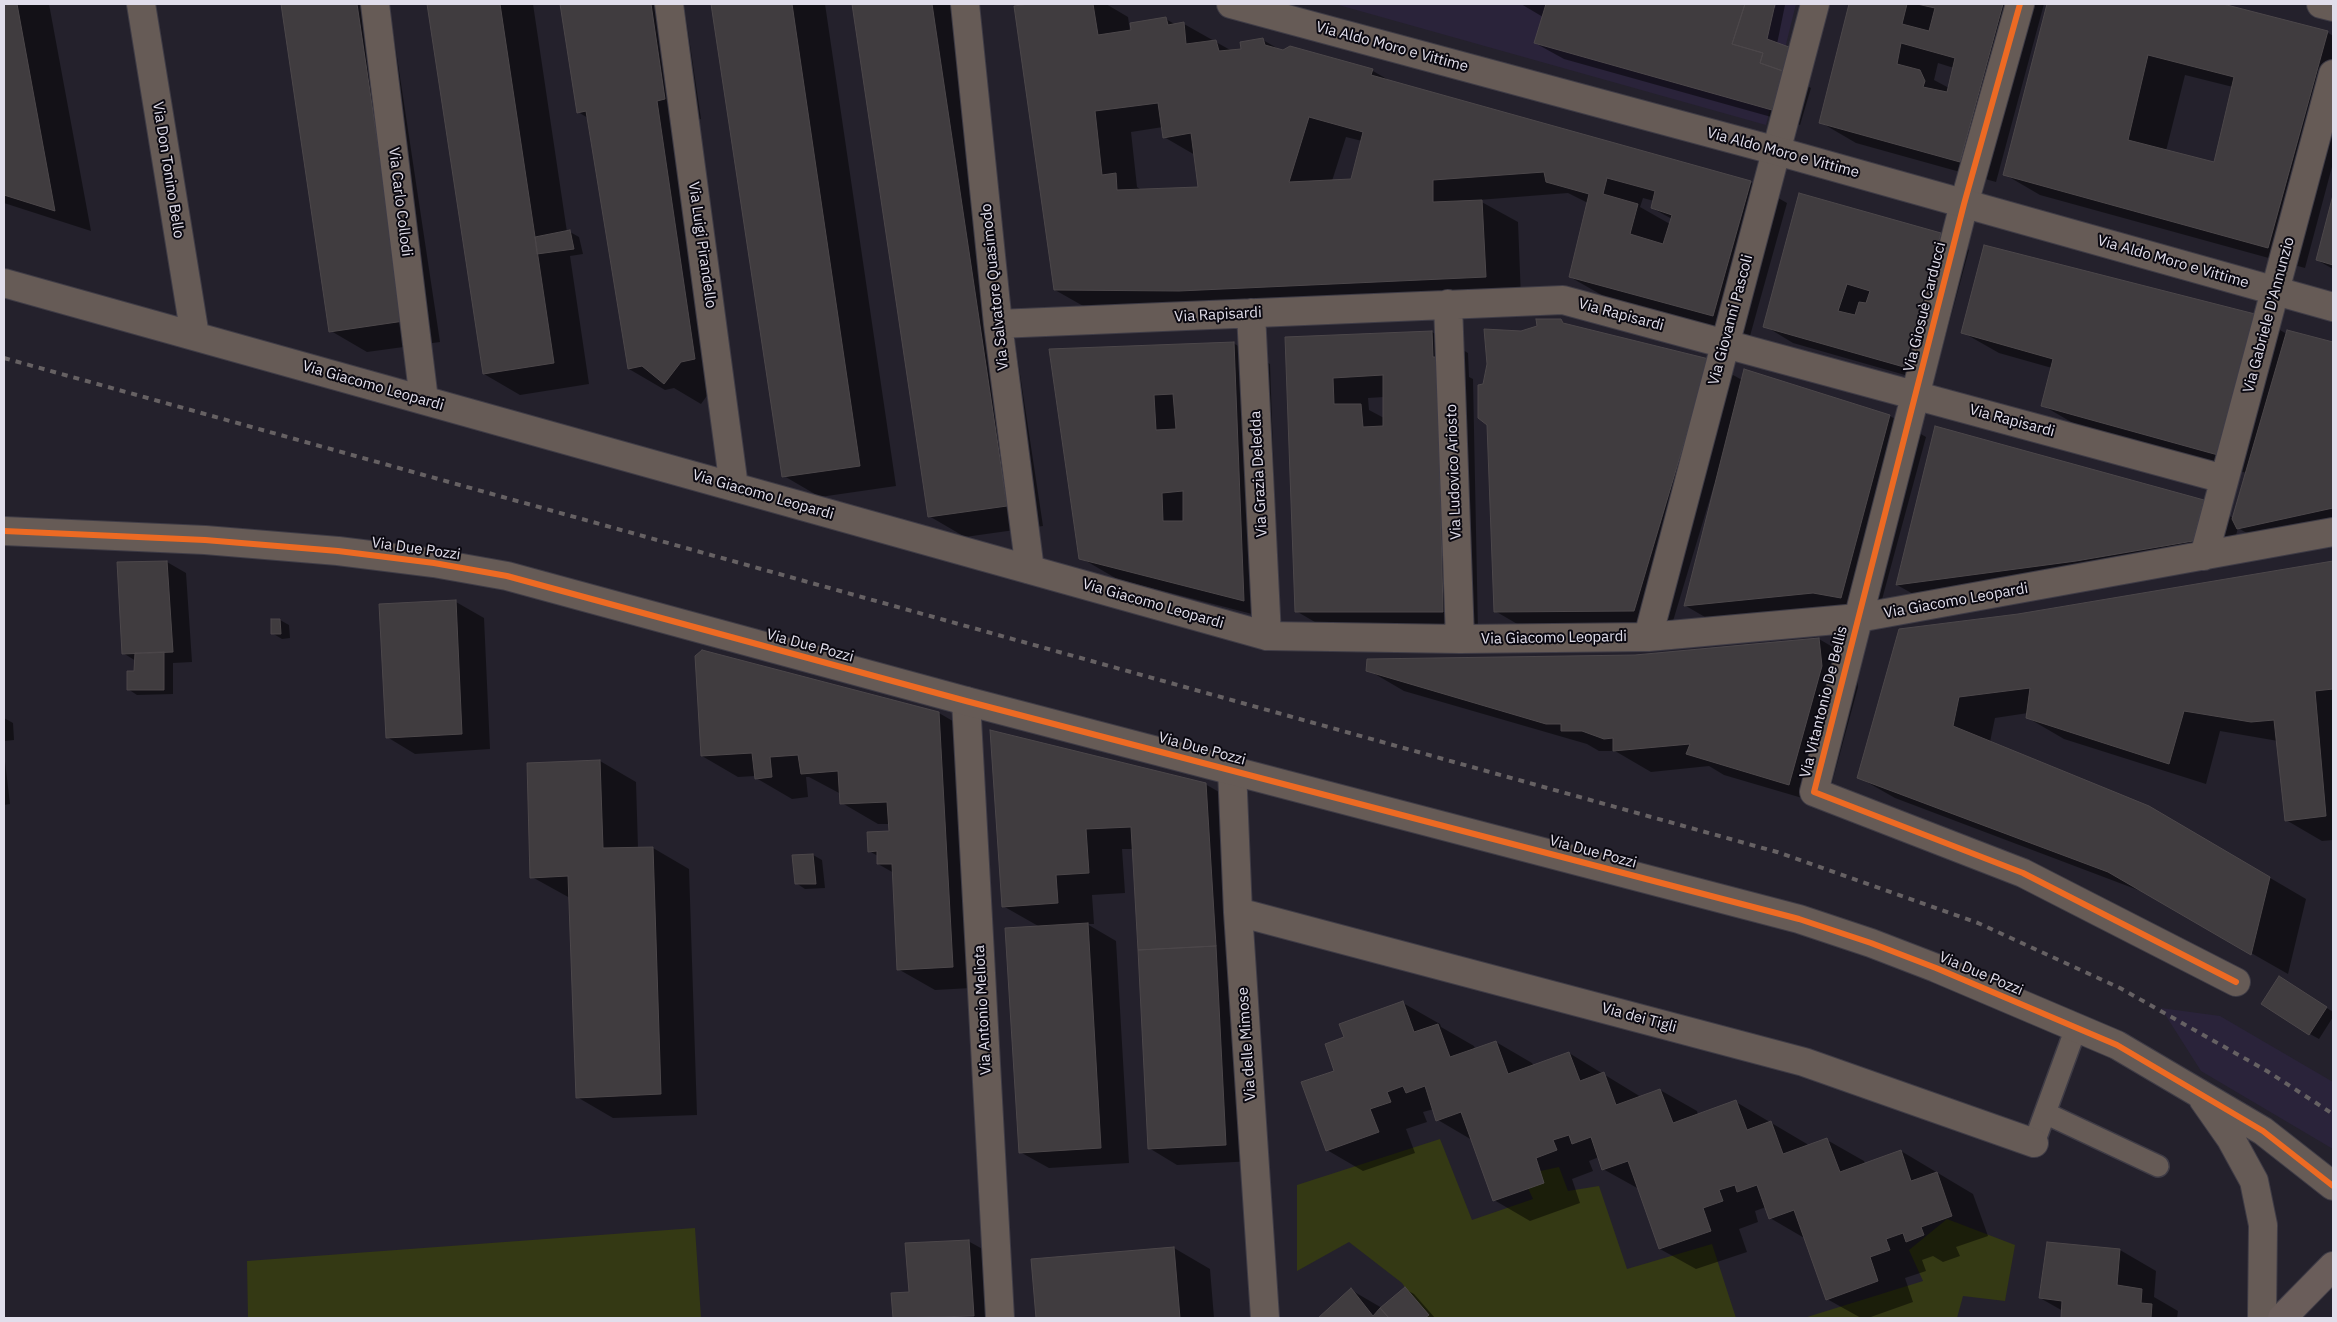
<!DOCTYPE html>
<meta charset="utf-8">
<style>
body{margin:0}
#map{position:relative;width:2337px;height:1322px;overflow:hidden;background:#24212c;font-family:"IBM Plex Sans",sans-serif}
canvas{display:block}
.frame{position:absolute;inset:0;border:5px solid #e1deeb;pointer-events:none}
</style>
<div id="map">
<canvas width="2337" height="1322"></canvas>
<div class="frame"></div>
</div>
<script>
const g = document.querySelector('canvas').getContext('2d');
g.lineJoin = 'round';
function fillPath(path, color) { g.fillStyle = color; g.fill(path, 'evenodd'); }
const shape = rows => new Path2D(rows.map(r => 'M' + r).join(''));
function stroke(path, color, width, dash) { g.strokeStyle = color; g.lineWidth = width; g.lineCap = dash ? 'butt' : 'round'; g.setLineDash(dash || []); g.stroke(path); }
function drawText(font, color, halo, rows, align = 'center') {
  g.font = font + ' "IBM Plex Sans",sans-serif'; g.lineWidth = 4; g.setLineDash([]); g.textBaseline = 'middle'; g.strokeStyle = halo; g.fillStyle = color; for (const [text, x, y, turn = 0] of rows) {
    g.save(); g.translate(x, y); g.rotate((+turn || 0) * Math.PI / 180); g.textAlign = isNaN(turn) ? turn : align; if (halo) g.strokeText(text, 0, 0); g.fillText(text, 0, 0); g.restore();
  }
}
fillPath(shape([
 [1335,4,1796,4,1766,125],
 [2161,1008,2220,1016,2333,1082,2333,1149,2201,1071]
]), '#2a233a');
fillPath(shape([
 [1440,1139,1472,1220,1533,1199,1522,1175,1559,1167,1568,1191,1599,1186,1627,1269,1712,1244,1736,1318,1426,1318,1402,1283,1349,1242,1297,1271,1297,1185],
 [1947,1219,2015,1245,2005,1301,1963,1296,1957,1318,1804,1318,1923,1281,1909,1250],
 [695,1228,701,1318,248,1318,247,1261]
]), '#343914');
fillPath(shape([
 [4,4,49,4,91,231,4,203],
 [282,4,389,4,440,342,367,352,331,331],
 [428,4,533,4,567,232,570,232,579,237,583,254,570,256,589,384,520,395,484,374],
 [562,4,684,4,701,119,693,121,717,382,701,404,674,388,665,390,629,369,588,118,578,112],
 [712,4,825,4,896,486,820,497,784,476],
 [853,4,964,4,1043,526,965,537,929,516],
 [1038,4,1106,4,1128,17,1130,31,1166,19,1176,25,1184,24,1232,51,1243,50,1263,40,1282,51,1290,47,1373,71,1392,82,1750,182,1787,203,1750,336,1607,298,1570,277,1588,203,1568,193,1478,200,1518,222,1521,298,1092,311,1055,290,1015,7],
 [1163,127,1164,137,1195,155,1199,188,1143,191,1137,187,1131,132],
 [1346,137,1362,141,1352,180,1332,181],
 [1643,198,1654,201,1652,208,1672,219,1670,224,1640,207],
 [1521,4,1774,4,1773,7,1775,8,1776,4,1784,4,1785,5,1777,44,1797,53,1792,77,1811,88,1800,125,1564,59,1535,43,1543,17],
 [1850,4,2044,4,1996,182,1856,143,1820,122],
 [1938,63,1954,68,1949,88,1934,80],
 [2048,4,2218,4,2327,32,2333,36,2333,163,2305,268,2040,195,2004,174],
 [2185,75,2233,87,2215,164,2166,151],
 [2333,200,2333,269,2317,260],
 [1941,234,1969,250,1933,383,1793,343,1765,326],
 [2255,316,2287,334,2288,331,2333,343,2333,537,2275,549,2238,528,2229,561,1933,605,1897,585,1936,427,2204,501,2233,518,2247,473,2078,426,2042,405,2052,368,1999,353,1962,332],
 [1561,321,1572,327,1708,361,1742,380,1745,371,1890,416,1926,437,1877,618,1722,627,1686,606,1716,486,1714,485,1670,631,1531,632,1495,611,1488,425,1484,385,1521,332],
 [1432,332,1468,353,1469,377,1473,379,1478,632,1332,632,1296,611,1286,338],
 [1384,397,1384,418,1369,410,1368,398],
 [1233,343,1270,364,1279,621,1117,579,1081,558,1051,351],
 [167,562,186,573,192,662,173,663,173,694,137,695,128,689,135,672,136,661,123,653,119,563],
 [2333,562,2333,840,2322,841,2286,820,2278,741,2220,731,2206,784,2064,739,2028,718,2028,713,1995,718,1990,742,2185,828,2306,899,2288,974,2146,893,1895,798,1858,777,2018,615],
 [456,602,484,618,490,749,415,754,387,737],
 [280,620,289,625,290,638,282,639,272,633],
 [1819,639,1855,660,1858,687,1826,805,1724,775,1709,766,1651,772,1615,751,1599,751,1587,744,1404,691,1368,670,1635,656],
 [939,713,975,734,989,987,935,990,898,969,894,873,878,864,878,856,869,851,890,832,889,824,878,824,842,803,841,794,809,777,806,777,808,797,792,799,756,778,755,776,738,777,702,756],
 [4,718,13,723,14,740,4,741],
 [992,732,1205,784,1242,805,1254,1161,1177,1165,1149,1148,1133,849,1122,849,1125,893,1092,895,1094,924,1087,924,1116,941,1129,1163,1049,1168,1020,1152,1040,927,1003,906],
 [4,753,10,804,4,805],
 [600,761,636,782,638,848,653,848,689,869,697,1115,613,1118,577,1097,570,898,532,877],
 [813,855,822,860,825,888,805,889,796,883],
 [2289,983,2333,1012,2333,1017,2319,1039,2310,1034],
 [1403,1003,1440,1024,1441,1027,1474,1046,1475,1049,1496,1042,1532,1063,1534,1066,1569,1053,1641,1097,1660,1090,1697,1111,1698,1115,1736,1102,1807,1144,1808,1146,1827,1140,1864,1161,1865,1164,1901,1151,1973,1194,1988,1236,1956,1247,1960,1256,1943,1262,1933,1256,1922,1260,1926,1271,1905,1278,1913,1302,1868,1318,1861,1318,1827,1299,1806,1239,1770,1218,1766,1207,1755,1211,1758,1222,1739,1229,1747,1252,1696,1269,1660,1249,1639,1189,1603,1169,1599,1157,1589,1161,1593,1171,1572,1179,1580,1203,1530,1221,1494,1200,1472,1140,1438,1120,1434,1109,1423,1112,1427,1122,1406,1129,1415,1153,1363,1171,1327,1150,1336,1071,1345,1038],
 [4,1012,5,1039,4,1039],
 [968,1241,988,1252,992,1318,894,1317,910,1293],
 [1174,1248,1210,1269,1214,1318,1037,1318,1032,1260],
 [2120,1250,2156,1271,2154,1297,2178,1311,2177,1318,2062,1318,2063,1311,2040,1298],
 [1405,1289,1414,1294,1435,1318,1320,1318,1351,1290,1382,1308]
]), '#0007');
const building = shape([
 [4,4,17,4,55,211,4,195,4,4],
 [281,4,357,4,404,321,329,332,281,4],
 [427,4,500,4,554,363,483,374,427,4],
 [560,4,651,4,665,99,657,101,695,359,681,362,664,384,642,366,628,369,586,111,577,113,560,4],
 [711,4,792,4,860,466,782,477,711,4],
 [852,4,932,4,1007,506,928,517,852,4],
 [1029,4,1093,4,1098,35,1131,30,1130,23,1166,17,1168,25,1184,22,1186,44,1216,40,1219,51,1241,49,1240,42,1263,38,1265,45,1283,50,1290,46,1373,69,1371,75,1751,181,1713,316,1569,277,1589,194,1546,182,1544,172,1433,180,1433,202,1482,200,1486,277,1179,291,1054,290,1014,6,1029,4],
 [1158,103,1163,138,1191,133,1198,187,1117,190,1116,173,1102,175,1095,111,1158,103],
 [1309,117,1363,132,1351,179,1289,182,1309,117],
 [1607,178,1655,191,1651,208,1672,215,1663,244,1630,234,1638,204,1603,194,1607,178],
 [1546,4,1745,4,1732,44,1763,53,1760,63,1783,71,1772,110,1534,43,1546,4],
 [1745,4,1775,4,1767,39,1789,47,1783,71,1760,63,1763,53,1732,44,1745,4],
 [1849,4,1907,4,1902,24,1929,31,1935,8,1917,4,2003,4,1960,162,1819,123,1849,4],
 [1901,43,1955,58,1947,92,1923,87,1925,81,1920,70,1897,64,1901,43],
 [2047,4,2223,4,2328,31,2268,248,2003,175,2047,4],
 [2148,55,2234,77,2214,162,2128,140,2148,55],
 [1799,193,1941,233,1904,367,1763,327,1799,193],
 [1847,284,1870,291,1866,303,1859,302,1855,315,1838,311,1847,284],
 [2333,195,2333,265,2316,260,2333,195],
 [570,230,574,249,537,254,535,237,570,230],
 [1984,245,2255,314,2218,455,2041,406,2053,359,1961,333,1984,245],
 [1536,319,1561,319,1563,323,1709,359,1634,611,1494,612,1487,425,1478,418,1478,385,1483,384,1487,364,1484,329,1521,331,1537,326,1536,319],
 [2287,330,2333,342,2333,508,2237,529,2232,519,2287,330],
 [1432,331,1433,357,1437,357,1443,612,1295,612,1285,337,1432,331],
 [1383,375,1383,426,1363,427,1361,404,1334,404,1333,378,1383,375],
 [1234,342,1244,601,1079,559,1049,349,1234,342],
 [1173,394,1176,429,1156,430,1154,395,1173,394],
 [1183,491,1183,521,1163,521,1162,493,1183,491],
 [1744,369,1890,415,1841,598,1813,593,1684,606,1744,369],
 [1935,426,2204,500,2193,541,2076,561,1896,585,1935,426],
 [167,561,173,652,122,654,117,562,167,561],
 [2333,561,2333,689,2315,691,2326,816,2285,821,2274,720,2251,722,2184,711,2169,764,2026,718,2030,688,1959,697,1953,726,2149,806,2270,877,2251,955,2108,872,1857,778,1899,629,2018,614,2333,561],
 [456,600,462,734,386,738,379,604,456,600],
 [271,619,280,619,281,634,271,634,271,619],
 [1819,638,1822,666,1789,785,1686,754,1690,744,1613,751,1613,738,1604,739,1582,731,1561,731,1561,724,1546,724,1366,671,1367,659,1635,655,1819,638],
 [702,650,939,712,953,967,897,970,892,864,877,864,877,851,868,852,867,832,889,831,887,802,840,804,838,771,801,774,798,755,770,757,772,777,755,779,752,753,701,756,695,656,702,650],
 [164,652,164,690,127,690,127,671,134,671,135,653,164,652],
 [990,730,1206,783,1216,946,1138,950,1131,827,1086,829,1089,873,1056,875,1058,903,1002,907,990,730],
 [600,760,603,848,653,847,661,1094,576,1098,568,876,530,878,527,763,600,760],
 [813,854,816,884,795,884,792,855,813,854],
 [1088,923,1101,1148,1019,1153,1005,928,1088,923],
 [1216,946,1226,1145,1148,1149,1138,950,1216,946],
 [2279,976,2327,1007,2309,1035,2261,1004,2279,976],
 [1403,1001,1414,1032,1438,1024,1450,1057,1496,1041,1508,1074,1569,1052,1580,1081,1604,1072,1616,1105,1660,1089,1673,1123,1736,1100,1747,1130,1771,1121,1783,1154,1827,1138,1840,1172,1901,1150,1911,1181,1937,1172,1952,1216,1921,1227,1924,1235,1906,1242,1903,1233,1886,1239,1890,1250,1870,1257,1878,1281,1826,1300,1794,1210,1769,1219,1757,1185,1737,1192,1735,1185,1719,1190,1723,1201,1703,1208,1711,1231,1659,1249,1628,1161,1602,1170,1591,1137,1572,1144,1569,1135,1553,1140,1557,1150,1536,1158,1544,1183,1493,1201,1461,1112,1436,1121,1425,1086,1406,1093,1403,1086,1387,1092,1391,1102,1370,1109,1379,1132,1326,1151,1301,1082,1334,1071,1325,1044,1344,1037,1339,1024,1403,1001],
 [969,1240,974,1316,893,1318,891,1293,909,1292,905,1243,969,1240],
 [2047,1242,2120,1249,2117,1285,2142,1289,2141,1303,2152,1304,2151,1318,2061,1318,2062,1301,2039,1298,2047,1242],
 [1174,1247,1180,1318,1036,1318,1031,1259,1174,1247],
 [1405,1287,1429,1315,1425,1318,1389,1318,1380,1308,1405,1287],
 [1351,1288,1373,1316,1380,1308,1389,1318,1318,1318,1351,1288]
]);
fillPath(building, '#403c3f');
stroke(building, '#4c474a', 1);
const service = shape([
 [2045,1113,2158,1166],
 [2034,1143,2076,1028]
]);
const minor = shape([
 [141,4,195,336],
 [375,4,424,400],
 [669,4,734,487],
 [965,4,998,324,1030,570],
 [2020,4,1964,204,1814,792,2023,873,2236,982],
 [2321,4,2333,7],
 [4,283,1267,636,1460,639,1648,637,1858,618,2333,532],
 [1448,304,1460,639],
 [1251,313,1267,636],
 [998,324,1563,300,2224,479],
 [2204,556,2333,74],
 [1648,637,1815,4],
 [966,701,1000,1318],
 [1232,769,1238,912,1265,1318],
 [1238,912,1804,1062,2034,1143]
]);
const tertiary = shape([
 [1231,4,1777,151,2333,307],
 [4,531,205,540,338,551,434,563,507,576,966,701,1799,919,1871,943,1936,968,2117,1045,2263,1131,2333,1186],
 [2203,1099,2231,1139,2254,1181,2263,1225,2262,1318]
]);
const secondary = shape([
 [2282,1318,2333,1266]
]);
stroke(service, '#3f3c46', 24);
stroke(minor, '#3f3c46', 30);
stroke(tertiary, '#3f3c46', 30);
stroke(secondary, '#3f3c46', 30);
stroke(service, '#665b56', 21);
stroke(minor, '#665b56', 28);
stroke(tertiary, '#665b56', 28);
stroke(secondary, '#6a5d5a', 28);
stroke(shape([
 [4,358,1777,852,1978,923,2120,988,2267,1071,2333,1114]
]), '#666163', 4, [6, 6]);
stroke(shape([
 [2020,4,1964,204,1814,792,2023,873,2236,982],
 [4,531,205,540,338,551,434,563,507,576,966,701,1799,919,1871,943,1936,968,2117,1045,2263,1131,2333,1186]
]), '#ed6a23', 6);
drawText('15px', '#e1deeb', '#0b0911', [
 ["Via Aldo Moro e Vittime",1392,47,15],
 ["Via Aldo Moro e Vittime",1783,153,15],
 ["Via Don Tonino Bello",168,170,81],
 ["Via Carlo Collodi",400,202,83],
 ["Via Luigi Pirandello",702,245,82],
 ["Via Aldo Moro e Vittime",2173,262,16],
 ["Via Salvatore Quasimodo",995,287,-96],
 ["Via Giosuè Carducci",1925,307,-76],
 ["Via Rapisardi",1218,315,-3],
 ["Via Rapisardi",1621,315,15],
 ["Via Gabriele D'Annunzio",2269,315,-75],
 ["Via Giovanni Pascoli",1731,320,-75],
 ["Via Giacomo Leopardi",373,386,16],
 ["Via Rapisardi",2012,421,15],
 ["Via Ludovico Ariosto",1454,472,-92],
 ["Via Grazia Deledda",1259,474,-93],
 ["Via Giacomo Leopardi",763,495,16],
 ["Via Due Pozzi",416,549,8],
 ["Via Giacomo Leopardi",1956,601,-10],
 ["Via Giacomo Leopardi",1153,604,16],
 ["Via Giacomo Leopardi",1554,638,-1],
 ["Via Due Pozzi",810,646,15],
 ["Via Vitantonio De Bellis",1824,702,-76],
 ["Via Due Pozzi",1202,749,15],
 ["Via Due Pozzi",1593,852,15],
 ["Via Due Pozzi",1981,974,23],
 ["Via Antonio Meliota",983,1010,-93],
 ["Via dei Tigli",1639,1018,15],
 ["Via delle Mimose",1247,1044,-94]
]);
</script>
